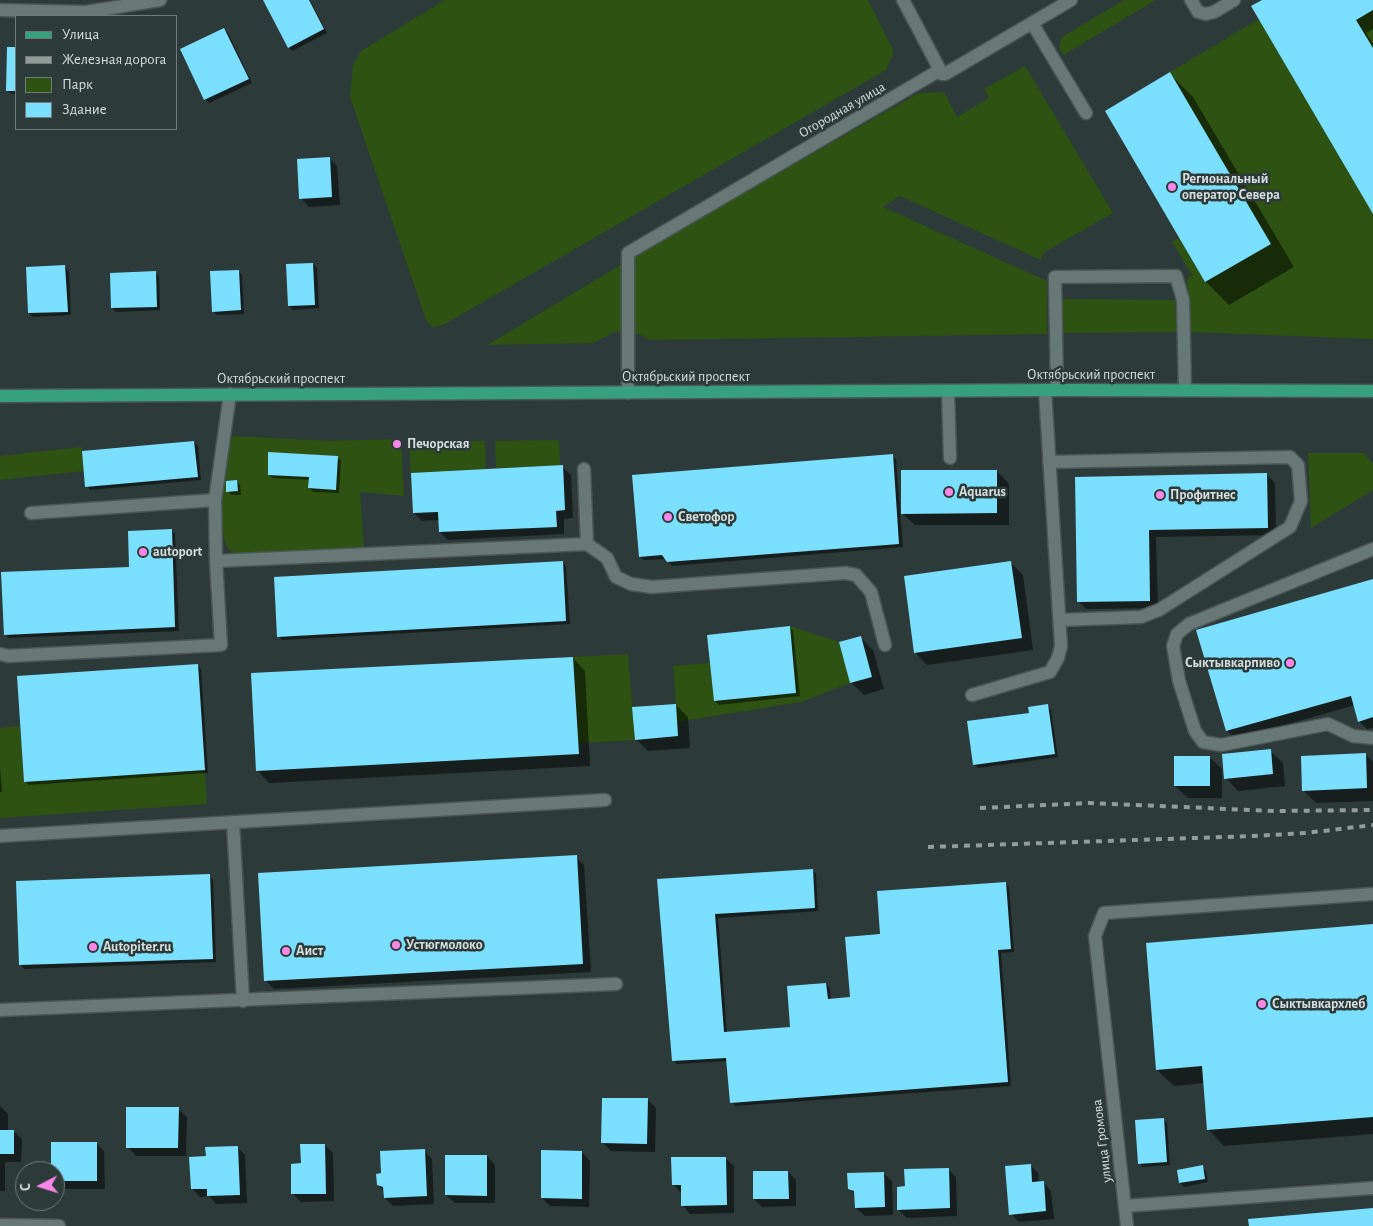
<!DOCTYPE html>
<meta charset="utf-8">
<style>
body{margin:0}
#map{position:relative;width:1373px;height:1226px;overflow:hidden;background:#2c3a39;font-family:"Alegreya Sans",sans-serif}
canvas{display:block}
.legend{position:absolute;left:15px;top:15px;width:162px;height:115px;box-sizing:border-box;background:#2c3a39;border:1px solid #707c7b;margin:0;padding:6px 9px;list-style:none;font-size:15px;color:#d6dfde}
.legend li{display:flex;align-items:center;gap:10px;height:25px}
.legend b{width:25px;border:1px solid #707c7b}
.north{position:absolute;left:15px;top:1161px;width:50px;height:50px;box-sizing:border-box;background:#2c3a39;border:1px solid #707c7b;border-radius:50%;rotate:265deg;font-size:14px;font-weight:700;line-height:20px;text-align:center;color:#d6dfde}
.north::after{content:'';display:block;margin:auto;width:18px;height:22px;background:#fa87e8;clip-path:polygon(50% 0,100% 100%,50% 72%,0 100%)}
</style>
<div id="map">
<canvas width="1373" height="1226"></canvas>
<ul class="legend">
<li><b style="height:6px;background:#37a07e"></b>Улица</li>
<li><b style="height:6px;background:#919c9b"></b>Железная дорога</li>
<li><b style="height:14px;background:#2d5211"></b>Парк</li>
<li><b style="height:14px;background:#7be0ff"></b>Здание</li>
</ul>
<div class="north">С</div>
</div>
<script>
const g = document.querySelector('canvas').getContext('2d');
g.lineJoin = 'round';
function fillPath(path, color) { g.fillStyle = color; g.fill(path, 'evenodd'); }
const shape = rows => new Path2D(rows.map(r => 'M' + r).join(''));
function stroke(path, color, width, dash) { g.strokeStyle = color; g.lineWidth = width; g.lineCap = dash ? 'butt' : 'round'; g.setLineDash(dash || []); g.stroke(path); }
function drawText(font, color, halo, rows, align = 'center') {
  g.font = font + ' "Alegreya Sans",sans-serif'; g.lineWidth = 5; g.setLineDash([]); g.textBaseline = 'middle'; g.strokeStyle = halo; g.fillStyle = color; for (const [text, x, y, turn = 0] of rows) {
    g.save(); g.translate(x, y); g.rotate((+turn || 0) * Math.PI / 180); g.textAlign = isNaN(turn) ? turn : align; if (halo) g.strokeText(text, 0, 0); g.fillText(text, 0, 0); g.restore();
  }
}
fillPath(shape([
 [445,0,868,0,893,50,893,55,886,70,443,325,432,327,426,320,350,97,353,65,361,51],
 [1124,0,1156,0,1063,55,1059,48,1062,37],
 [1373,10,1373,48,1356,20],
 [1259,19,1373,214,1373,339,1189,332,1187,279,1192,275,1172,242,1179,238,1205,282,1271,244,1170,72],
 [1025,66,1113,213,1043,253,1041,260,900,196,883,207,1047,281,1047,334,650,340,639,334,631,334,631,257,919,93,944,92,957,117,989,98,984,89],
 [624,263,623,332,614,332,593,343,487,345],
 [1061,299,1175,300,1176,332,1061,333],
 [232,436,329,441,401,439,404,496,360,492,364,547,237,554,228,549,224,539,220,512,224,475],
 [269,453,338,456,336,490,309,489,309,477,268,475],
 [559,440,560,466,496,468,495,441],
 [409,441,485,441,486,469,411,473],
 [82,447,84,471,0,480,0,456],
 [1308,453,1364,453,1373,464,1373,490,1311,528],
 [790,626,839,642,850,683,801,702,677,722,673,666,710,663,714,701,796,693],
 [628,654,635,740,578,743,573,657],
 [20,726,24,782,205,770,207,804,0,818,0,728]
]), '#2d5211');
fillPath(shape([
 [264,0,310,0,327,33,292,51,289,47],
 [1265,0,1373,0,1373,29,1366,33,1373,44,1373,211],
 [224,29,228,33,252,83,209,103,205,99],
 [8,48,16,48,16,94,11,94,7,90],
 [1170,74,1193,97,1294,267,1229,305,1206,282,1106,111],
 [329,158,337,166,340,205,309,207,301,198],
 [313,264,317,268,319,308,293,310,289,306],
 [65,267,69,271,71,315,33,317,29,313],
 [238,271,242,275,244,314,217,315,213,311],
 [155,273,159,276,160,310,116,312,112,308],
 [194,442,198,446,201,480,90,490,87,486],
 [892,456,896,459,903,547,672,566,666,559,644,560,640,557],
 [337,457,341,461,339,493,313,492,310,488,310,480,273,478,269,475],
 [562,467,571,475,573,518,564,519,564,534,448,540,440,532,440,520,422,521,414,513],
 [997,471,1009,484,1009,525,915,525,902,513],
 [1267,475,1275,483,1276,535,1156,537,1158,608,1086,609,1078,601,1077,478],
 [236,481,240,485,241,495,231,495,228,491],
 [172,530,175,534,179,631,9,638,5,634,130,568],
 [563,563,566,566,570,624,282,640,278,636],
 [1011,563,1023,575,1033,650,927,665,915,652],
 [1373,580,1373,728,1367,729,1359,721,1355,705,1235,739,1227,730],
 [790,627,793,631,800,696,719,705,715,701],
 [860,637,873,650,884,689,864,695,851,682],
 [573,658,585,671,590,766,269,783,257,770],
 [198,666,201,669,208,773,29,785,25,781],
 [676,705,688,717,690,748,648,751,636,739],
 [1047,706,1051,710,1058,757,978,768,974,764,1031,714],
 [1270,751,1283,763,1285,786,1238,791,1226,778],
 [1365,754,1373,762,1373,801,1316,803,1304,791],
 [1209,757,1222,769,1222,798,1188,798,1175,786],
 [0,767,2,792,0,792],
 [576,857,584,865,591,972,274,989,266,981],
 [812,870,816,874,818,911,718,918,727,1033,791,1028,826,984,830,988,831,1000,851,998,881,935,1005,883,1009,887,1014,952,1001,953,1011,1086,735,1106,731,1102,728,1061,677,1064,673,1060,658,880],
 [209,876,213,879,216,962,24,969,21,965],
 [1373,925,1373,1134,1224,1146,1208,1129,1205,1083,1174,1086,1157,1070],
 [648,1100,656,1108,655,1152,611,1151,603,1143],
 [0,1106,8,1114,8,1131,13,1131,22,1139,21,1162,5,1162,5,1191,0,1191],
 [178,1109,187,1117,186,1156,136,1156,128,1147],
 [1163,1119,1167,1123,1170,1165,1143,1167,1140,1163],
 [96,1143,104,1151,105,1189,61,1189,55,1183,55,1171,53,1171],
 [325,1145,333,1153,334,1201,301,1202,293,1194],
 [237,1147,245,1155,247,1203,216,1204,209,1196,200,1197,192,1188,207,1157],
 [424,1151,432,1159,434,1204,393,1206,385,1198,385,1192,378,1185,383,1175],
 [582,1152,590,1161,589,1207,550,1206,542,1198],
 [487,1156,495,1165,495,1203,455,1203,446,1195],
 [725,1158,734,1166,734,1213,690,1214,682,1205,681,1193,673,1184],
 [1030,1165,1038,1173,1039,1183,1043,1182,1051,1191,1054,1219,1019,1222,1011,1214],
 [1202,1167,1206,1171,1208,1182,1184,1187,1180,1183],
 [948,1169,956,1177,957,1216,907,1218,899,1210,906,1188],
 [788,1172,796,1180,796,1206,762,1207,754,1199],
 [883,1173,892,1181,893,1215,865,1216,856,1208,856,1195,849,1188]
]), '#0007');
fillPath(shape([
 [263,0,309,0,324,29,288,48],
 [1262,0,1373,0,1373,10,1356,20,1373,48,1373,214,1251,6],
 [224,28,249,79,204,100,180,49],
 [7,47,16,47,16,91,6,91],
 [1170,72,1271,244,1205,282,1105,111],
 [330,157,332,197,299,199,297,159],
 [313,263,315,305,288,306,286,264],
 [65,265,68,312,28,313,26,267],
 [239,270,241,310,212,312,210,271],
 [156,271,157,307,111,308,110,273],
 [194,441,198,477,85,487,82,451],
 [268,452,338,456,336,490,308,488,309,477,268,475],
 [893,454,899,544,667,562,662,555,639,557,632,475],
 [563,465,565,510,556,511,557,527,439,532,438,512,413,513,411,473],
 [901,470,997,470,997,513,901,514],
 [1267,473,1268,528,1149,530,1150,601,1077,602,1075,477],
 [237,480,238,491,226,492,226,481],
 [172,529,175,627,4,635,1,572,129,567,128,531],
 [563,561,566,621,277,637,274,577],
 [1011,561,1022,638,914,653,904,576],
 [1373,579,1373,717,1358,722,1351,696,1226,731,1196,630],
 [790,626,796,693,714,701,707,635],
 [861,636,872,677,850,683,839,642],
 [573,657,579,754,256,771,251,673],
 [198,664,205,770,24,782,17,676],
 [676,704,678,736,635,740,632,707],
 [1048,704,1055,754,973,765,967,721,1029,713,1028,707],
 [1271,749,1273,774,1224,779,1222,754],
 [1366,753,1367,788,1302,791,1301,756],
 [1174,756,1210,756,1210,786,1174,786],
 [577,855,583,964,264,981,258,873],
 [813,869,815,908,715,914,724,1032,790,1027,787,986,826,983,828,999,850,997,845,937,880,934,877,891,1006,882,1011,949,998,950,1008,1082,730,1103,726,1058,672,1061,657,879],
 [210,874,213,959,19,965,16,881],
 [1373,924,1373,1117,1207,1130,1202,1066,1156,1070,1146,943],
 [602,1098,648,1098,647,1144,601,1143],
 [126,1107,179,1107,178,1148,126,1148],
 [1164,1118,1167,1162,1138,1164,1135,1120],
 [0,1130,14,1130,14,1154,0,1154],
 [51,1142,97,1142,97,1181,55,1181,55,1171,51,1171],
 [300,1144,325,1144,326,1194,291,1194,291,1164,301,1163],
 [238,1146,240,1195,207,1196,207,1189,191,1189,189,1157,206,1156,205,1147],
 [425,1149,427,1196,384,1198,383,1187,377,1185,376,1174,381,1173,380,1151],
 [541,1150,582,1151,582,1199,541,1198],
 [445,1155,487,1155,487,1196,445,1195],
 [671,1157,726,1157,727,1205,681,1206,681,1185,672,1185],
 [1031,1164,1032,1182,1044,1181,1046,1211,1009,1215,1005,1166],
 [1203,1165,1205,1179,1179,1183,1177,1170],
 [949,1168,950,1208,897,1210,897,1187,905,1186,904,1169],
 [753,1171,788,1171,789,1199,753,1199],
 [884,1172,885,1207,855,1208,854,1191,848,1189,847,1173],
 [1373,1208,1373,1226,1249,1226,1248,1219]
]), '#7be0ff');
const service = shape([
 [1191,0,1198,12,1206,14,1214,12,1234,0],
 [0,10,86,12,160,0],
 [1032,23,1086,113],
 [1057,390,1055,277,1176,276,1183,300,1185,390],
 [948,391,950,458],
 [628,393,628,253,940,70,903,0],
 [1049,462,1290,457,1298,465,1301,501,1290,527,1159,610,1141,617,1060,620],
 [584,469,587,544],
 [31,513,215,500],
 [1373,549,1189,624,1177,634,1173,646,1179,681,1195,731,1203,742,1221,745,1328,724,1353,736,1373,738],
 [216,561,587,544,607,558,616,577,631,584,652,587,845,573,856,575,871,592,885,645],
 [0,654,8,656,221,645,216,561,215,500,230,394],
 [972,695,1050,672,1058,658,1061,646,1045,390],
 [233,822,243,1001],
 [0,836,605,800],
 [0,1010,616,984],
 [1125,1206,1373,1188],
 [1127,1226,1095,936,1104,913,1373,894]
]);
const minor = shape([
 [940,70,942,74,945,74,1071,0],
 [0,1225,59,1226]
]);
const primary = shape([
 [0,396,1057,390,1373,391]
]);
stroke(service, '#4a5656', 15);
stroke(minor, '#4a5656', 15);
stroke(primary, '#4a5656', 15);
stroke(service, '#687877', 12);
stroke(minor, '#687877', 12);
stroke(primary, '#37a07e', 12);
stroke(shape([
 [980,808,1090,803,1274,811,1373,810],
 [928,847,1254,836,1306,833,1373,825]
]), '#919c9b', 4, [6, 6]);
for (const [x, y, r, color] of [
 [1172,187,5,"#fa87e8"],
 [397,444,5,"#fa87e8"],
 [949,492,5,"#fa87e8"],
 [1160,495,5,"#fa87e8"],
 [668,517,5,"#fa87e8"],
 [143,552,5,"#fa87e8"],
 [1290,663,5,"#fa87e8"],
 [396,945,5,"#fa87e8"],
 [93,947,5,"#fa87e8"],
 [286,951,5,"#fa87e8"],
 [1262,1004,5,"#fa87e8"]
]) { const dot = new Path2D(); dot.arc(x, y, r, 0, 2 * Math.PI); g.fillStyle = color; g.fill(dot); stroke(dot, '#2c3a39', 2); }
drawText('14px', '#d6dfde', '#2c3a39', [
 ["Огородная улица",842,110,-30],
 ["Октябрьский проспект",1091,375],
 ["Октябрьский проспект",686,377],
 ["Октябрьский проспект",281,379],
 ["улица Громова",1102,1141,-97]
]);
drawText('bold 14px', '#d6dfde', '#2c3a39', [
 ["Региональный",1182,179],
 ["оператор Севера",1182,195],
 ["Печорская",407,444],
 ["Aquarus",959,492],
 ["Профитнес",1170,495],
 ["Светофор",678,517],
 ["autoport",153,552],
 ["Сыктывкарпиво",1280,663,"right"],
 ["Устюгмолоко",406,945],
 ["Autopiter.ru",103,947],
 ["Аист",296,951],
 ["Сыктывкархлеб",1272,1004]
], 'left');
</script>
